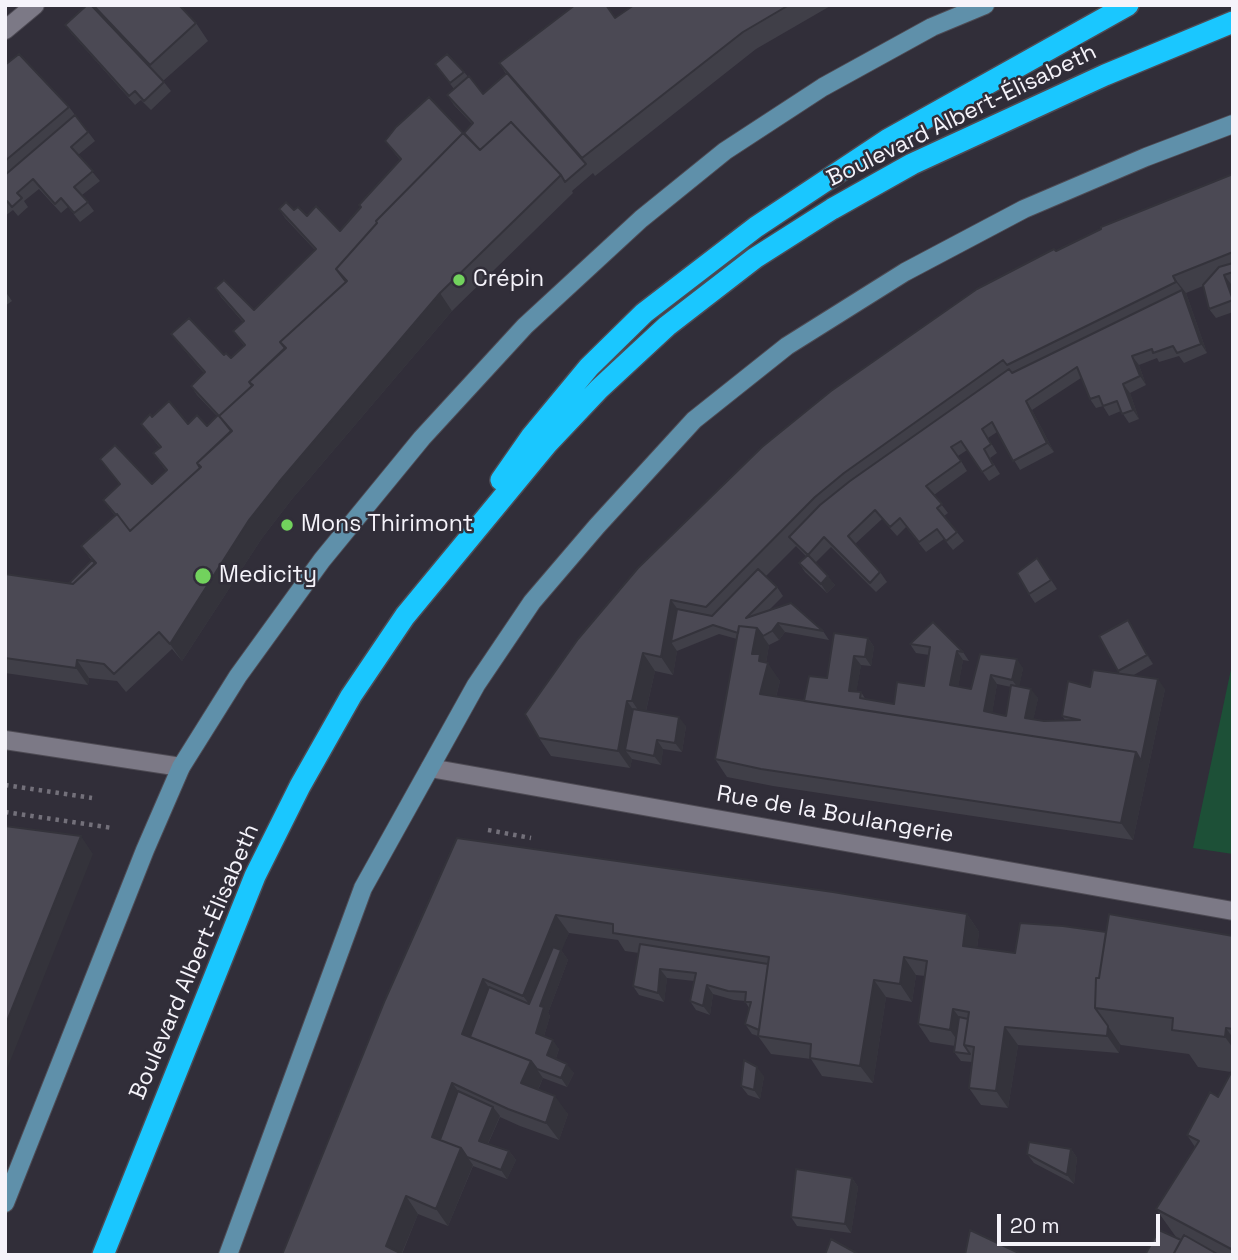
<!DOCTYPE html>
<meta charset="utf-8">
<style>
body{margin:0}
#map{position:relative;width:1238px;height:1260px;overflow:hidden;background:#312e39;font-family:"Space Grotesk",sans-serif}
canvas{display:block}
.frame{position:absolute;inset:0;border:7px solid #f5f3fa;pointer-events:none}
.scale{position:absolute;left:997px;top:1214px;width:163px;height:32px;box-sizing:border-box;border:4px solid #f5f3fa;border-top:0;padding-left:9px;font-size:21px;line-height:24px;white-space:nowrap;color:#f5f3fa;-webkit-text-stroke:5px #312e39;paint-order:stroke}
</style>
<div id="map">
<canvas width="1238" height="1260"></canvas>
<div class="frame"></div>
<div class="scale">20 m</div>
</div>
<script>
const g = document.querySelector('canvas').getContext('2d');
g.lineJoin = 'round';
function fillPath(path, color) { g.fillStyle = color; g.fill(path, 'evenodd'); }
const shape = rows => new Path2D(rows.map(r => 'M' + r).join(''));
function stroke(path, color, width, dash) { g.strokeStyle = color; g.lineWidth = width; g.lineCap = dash ? 'butt' : 'round'; g.setLineDash(dash || []); g.stroke(path); }
function drawText(font, color, halo, rows, align = 'center') {
  g.font = font + ' "Space Grotesk",sans-serif'; g.lineWidth = 5; g.setLineDash([]); g.textBaseline = 'middle'; g.strokeStyle = halo; g.fillStyle = color; for (const [text, x, y, turn = 0] of rows) {
    g.save(); g.translate(x, y); g.rotate((+turn || 0) * Math.PI / 180); g.textAlign = isNaN(turn) ? turn : align; if (halo) g.strokeText(text, 0, 0); g.fillText(text, 0, 0); g.restore();
  }
}
fillPath(shape([
 [1233,660,1233,854,1193,848]
]), '#1d5037');
const street = shape([
 [5,30,35,5],
 [5,740,181,767],
 [430,768,1233,911]
]);
const secondary = shape([
 [5,1203,145,850,181,767,238,676,322,560,422,438,525,326,641,219,725,151,823,87,932,27,985,5],
 [228,1255,363,888,476,685,532,602,597,526,694,420,787,346,905,272,1024,209,1146,157,1233,124]
]);
const highway = shape([
 [501,480,531,437,589,367,644,313,756,227,887,140,1128,5],
 [103,1255,255,876,300,786,351,696,405,616,547,444,599,389,667,326,755,258,832,209,912,164,1105,75,1233,22]
]);
stroke(street, '#4e4b54', 20);
stroke(secondary, '#4e4b54', 20);
stroke(highway, '#4e4b54', 24);
stroke(shape([
 [5,785,92,798],
 [5,812,112,828,113,826],
 [488,830,531,838]
]), '#73707a', 4.5, [3.5, 5]);
stroke(street, '#7c7986', 18);
stroke(secondary, '#5f90aa', 18);
stroke(highway, '#1ac7ff', 21);
fillPath(shape([
 [87,5,179,5,196,23,208,41,163,81,171,91,151,110,141,100,135,105,72,34,65,25],
 [634,5,832,5,756,49,595,176,593,173,572,191,573,193,452,311,292,499,262,538,182,661,172,649,126,692,117,681,89,678,88,685,5,673,5,574,69,583,92,561,81,546,115,516,103,500,120,485,100,459,152,484,166,471,153,453,160,448,141,424,152,417,188,424,207,426,217,416,197,395,191,386,204,373,178,343,171,334,224,355,231,358,244,346,233,331,243,322,221,297,215,288,254,310,315,250,285,218,279,209,294,210,340,231,361,208,359,205,400,160,385,141,464,133,472,124,454,105,447,95,454,89,435,64,464,72,483,94,506,74,499,63,615,18],
 [5,65,69,107,95,141,78,155,100,181,82,195,94,211,80,222,68,207,61,213,39,189,24,201,28,207,18,216,13,210,5,216],
 [1233,174,1233,284,1231,284,1233,291,1233,312,1216,318,1209,309,1203,286,1186,293,1207,353,1184,363,1179,356,1159,362,1157,358,1139,365,1146,385,1130,393,1139,419,1129,423,1121,411,1109,416,1103,406,1096,408,1090,399,1081,378,1032,410,1054,452,1020,470,997,432,988,438,997,453,990,458,1000,474,989,481,967,450,958,456,967,471,934,495,948,513,944,516,964,541,953,550,944,539,926,552,906,527,897,536,882,519,855,544,880,572,887,582,876,592,831,547,815,563,835,585,827,593,805,572,799,563,806,556,796,546,766,576,777,587,783,596,769,610,823,631,829,640,785,632,779,640,769,645,766,663,780,681,776,697,804,701,868,638,874,647,871,666,861,665,856,692,861,692,866,700,894,704,924,686,929,655,916,653,910,644,963,652,969,661,963,660,958,687,971,689,980,654,1023,668,1019,686,1038,698,1033,720,1044,721,1065,720,1062,716,1090,687,1120,674,1118,671,1134,630,1153,664,1132,676,1165,689,1133,840,773,786,727,777,715,759,737,639,719,634,677,651,673,675,655,671,646,711,686,726,682,752,663,749,661,765,632,759,630,768,551,756,539,738,525,714,1056,251],
 [997,684,1011,687,1006,716,992,713],
 [5,291,12,301,5,306],
 [1037,558,1057,589,1035,603,1029,594],
 [457,838,967,914,979,932,977,948,1015,953,1106,932,1233,936,1233,1255,1145,1255,1176,1237,1156,1209,1195,1147,1187,1135,1218,1097,1231,1072,1198,1067,1189,1054,1121,1045,1120,1044,1119,1053,1018,1045,1008,1108,981,1105,969,1088,972,1062,961,1061,954,1052,955,1046,930,1042,918,1024,925,976,916,975,912,1002,886,997,873,1083,822,1076,811,1059,771,1054,758,1036,752,1034,745,1024,749,1008,745,1001,734,1000,713,994,710,1015,696,1010,690,1001,694,981,667,978,664,1002,639,995,633,986,639,953,625,951,618,940,569,933,561,950,568,960,548,1013,550,1016,544,1036,559,1049,556,1058,574,1073,567,1087,543,1078,538,1090,568,1114,559,1140,520,1126,500,1117,488,1144,509,1151,516,1160,507,1179,473,1166,448,1226,418,1214,402,1254,282,1255],
 [764,1076,760,1099,748,1095,741,1086],
 [1071,1149,1077,1158,1074,1184,1034,1163,1027,1154],
 [852,1178,858,1187,851,1233,797,1226,791,1217]
]), '#403f48');
fillPath(shape([
 [1224,275,1231,284,1233,291,1233,301],
 [1173,276,1186,293,1207,353,1201,344,1182,290,1176,282],
 [440,293,452,311,292,499,262,538,182,661,170,644,249,520,279,482],
 [1132,356,1139,365,1146,385,1140,376],
 [1123,384,1130,393,1139,419,1133,410],
 [1026,401,1032,410,1054,452,1047,443],
 [828,576,835,585,827,593,821,584],
 [671,600,684,618,671,642,677,651,673,675,661,657],
 [1128,620,1134,630,1153,664,1147,655],
 [778,623,785,632,779,640,772,631],
 [757,628,769,645,766,663,768,663,780,681,772,712,760,694,752,654],
 [868,638,874,647,871,666,865,657],
 [957,651,963,660,957,694,950,685],
 [643,653,655,671,644,719,632,701],
 [854,656,861,665,855,700,849,691],
 [1017,659,1023,668,1019,689,1012,680],
 [77,660,89,678,88,685,76,668],
 [991,675,997,684,991,720,984,711],
 [1158,679,1165,689,1133,840,1121,823,1136,752],
 [1031,689,1038,698,1032,727,1025,718],
 [627,701,639,718,625,750,632,759,630,768,618,751],
 [679,717,686,726,682,752,675,743],
 [657,740,663,749,661,765,654,756],
 [81,836,93,854,5,1074,5,1026],
 [967,914,979,932,975,963,963,946],
 [556,915,569,933,536,1013,523,996],
 [561,950,568,960,548,1013,550,1016,542,1043,536,1033,540,1006],
 [904,957,916,975,912,1002,900,984],
 [660,969,667,978,664,1002,658,993],
 [483,979,495,996,477,1046,462,1034],
 [874,980,886,997,873,1083,860,1066],
 [707,985,713,994,710,1015,703,1006],
 [953,1009,966,1026,962,1047,950,1030],
 [1108,1026,1120,1044,1119,1053,1107,1036],
 [1005,1027,1018,1045,1008,1108,996,1091],
 [1226,1028,1233,1038,1233,1048,1225,1037],
 [553,1040,559,1049,554,1064,547,1055],
 [531,1061,543,1078,533,1100,521,1083],
 [567,1064,574,1073,567,1087,561,1078],
 [757,1067,764,1076,760,1099,754,1090],
 [452,1083,465,1100,446,1149,432,1137],
 [555,1096,568,1114,559,1140,546,1123],
 [493,1107,500,1116,485,1150,479,1141],
 [461,1148,473,1165,448,1226,436,1209],
 [1071,1149,1077,1158,1074,1184,1067,1175],
 [509,1151,516,1160,507,1179,501,1170],
 [852,1178,858,1187,851,1233,845,1224],
 [406,1196,418,1214,401,1255,386,1246]
]), '#34333b');
const building = shape([
 [87,5,91,5,164,82,144,101,135,91,129,96,65,25,87,5],
 [93,5,179,5,196,23,150,65,93,5],
 [575,5,606,5,615,18,634,5,789,5,743,32,582,158,499,63,575,5],
 [19,54,69,107,5,161,5,65,19,54],
 [447,54,464,72,450,83,435,64,447,54],
 [507,73,586,164,565,182,561,175,511,122,480,150,464,133,473,123,447,95,469,76,483,94,507,73],
 [429,97,463,133,376,221,377,223,336,269,346,282,280,342,285,348,249,382,252,386,219,416,231,431,197,463,200,468,130,531,117,514,116,515,103,500,120,484,100,459,115,445,152,484,167,470,153,453,161,447,141,424,150,414,152,417,169,401,188,424,197,415,207,426,218,415,191,386,205,372,171,334,189,318,224,355,226,353,231,358,245,345,233,331,244,321,215,288,224,280,254,310,316,249,279,209,286,202,294,210,298,207,307,216,316,206,340,231,361,207,359,205,401,159,385,141,396,127,429,97],
 [75,115,88,132,71,147,93,171,74,187,88,202,74,213,61,198,55,204,33,179,17,193,22,198,12,207,7,201,5,202,5,175,75,115],
 [511,122,561,175,440,293,279,482,249,520,170,644,159,632,114,674,104,664,77,660,76,668,5,658,5,574,73,584,96,563,81,546,117,514,130,531,201,467,197,463,232,431,219,416,253,385,249,382,286,348,280,342,347,281,336,269,377,223,376,221,463,133,480,150,511,122],
 [1233,174,1233,252,1173,276,1176,282,1007,365,1003,360,844,473,815,497,706,607,671,600,661,657,643,653,632,701,627,701,618,751,539,738,525,714,578,639,638,568,762,447,831,391,977,289,1054,249,1056,251,1101,229,1101,227,1233,174],
 [1233,263,1233,272,1224,275,1233,300,1209,309,1203,285,1219,267,1233,263],
 [1182,290,1201,344,1177,353,1173,346,1153,353,1152,349,1132,356,1140,376,1123,384,1133,410,1122,414,1117,401,1103,406,1099,396,1090,399,1077,367,1026,401,1047,443,1013,461,992,422,982,429,991,444,984,449,993,465,982,472,961,441,951,447,961,461,926,486,942,504,937,508,957,532,946,541,937,529,919,542,900,518,890,527,875,510,848,536,880,572,870,583,824,537,808,555,828,576,821,584,799,563,808,555,789,537,820,505,850,481,1009,369,1012,373,1182,290],
 [1037,558,1051,580,1029,594,1017,573,1037,558],
 [92,560,95,563,73,584,69,583,92,560],
 [758,569,777,587,746,618,791,603,823,631,778,623,772,631,763,636,757,628,739,626,738,633,713,625,671,642,677,609,712,616,758,569],
 [1128,620,1147,655,1118,671,1099,636,1128,620],
 [933,622,963,652,957,651,950,685,971,689,980,654,1017,659,1012,680,991,675,984,711,1006,716,1011,685,1031,689,1025,718,1044,721,1080,720,1062,716,1068,681,1090,687,1093,670,1158,679,1141,761,1136,752,804,701,809,676,827,678,834,633,868,638,865,657,854,656,849,691,861,692,860,698,894,704,897,682,924,686,930,647,910,644,933,622],
 [739,626,757,628,752,654,760,654,759,661,768,663,760,694,1136,752,1121,823,761,769,715,759,739,626],
 [633,709,679,717,675,743,657,740,654,756,625,750,633,709],
 [5,826,81,836,5,1026,5,826],
 [457,838,833,892,967,914,963,946,1015,953,1020,923,1063,926,1106,932,1099,978,1096,978,1095,1008,1108,1026,1107,1036,1005,1027,996,1091,969,1088,974,1047,964,1045,969,1012,953,1009,950,1030,918,1024,927,961,904,957,900,984,874,980,860,1066,810,1058,811,1044,758,1036,769,957,613,933,613,924,556,915,523,996,483,979,462,1034,531,1061,521,1083,555,1096,546,1123,508,1109,452,1083,432,1137,461,1148,436,1209,406,1196,386,1246,404,1255,282,1255,385,1000,457,838],
 [1109,914,1233,936,1233,1029,1226,1028,1225,1037,1172,1030,1173,1018,1095,1008,1096,978,1099,978,1109,914],
 [640,944,768,964,759,1030,745,1024,751,1002,745,1002,746,992,728,991,707,985,703,1006,690,1001,696,973,660,969,658,993,633,986,640,944],
 [553,947,561,950,540,1006,544,1007,536,1033,553,1040,547,1055,567,1064,561,1078,537,1069,531,1061,470,1037,489,987,529,1004,553,947],
 [959,1017,968,1019,964,1045,970,1054,954,1052,959,1017],
 [744,1060,757,1067,754,1090,741,1086,744,1060],
 [1233,1069,1233,1250,1156,1209,1199,1141,1187,1135,1210,1092,1218,1097,1233,1069],
 [458,1091,493,1107,479,1141,509,1151,501,1170,467,1157,461,1148,440,1140,458,1091],
 [1029,1142,1071,1149,1067,1175,1027,1154,1029,1142],
 [796,1169,852,1178,845,1224,791,1217,796,1169],
 [970,1230,1023,1255,965,1255,970,1230],
 [1159,1230,1181,1240,1173,1255,1145,1255,1159,1230],
 [1184,1235,1219,1255,1173,1255,1184,1235],
 [831,1239,860,1255,825,1255,831,1239]
]);
fillPath(building, '#4b4954');
stroke(building, '#34333b', 2);
for (const [x, y, r, color] of [
 [459,280,7,"#72d25d"],
 [287,525,7,"#72d25d"],
 [203,576,9,"#72d25d"]
]) { const dot = new Path2D(); dot.arc(x, y, r, 0, 2 * Math.PI); g.fillStyle = color; g.fill(dot); stroke(dot, '#312e39', 2.5); }
drawText('23px', '#f5f3fa', '#312e39', [
 ["Boulevard Albert-Élisabeth",962,116,-26],
 ["Rue de la Boulangerie",835,815,10],
 ["Boulevard Albert-Élisabeth",195,962,-67]
]);
drawText('23px', '#f5f3fa', '#312e39', [
 ["Crépin",473,280],
 ["Mons Thirimont",301,525],
 ["Medicity",219,576]
], 'left');
</script>
